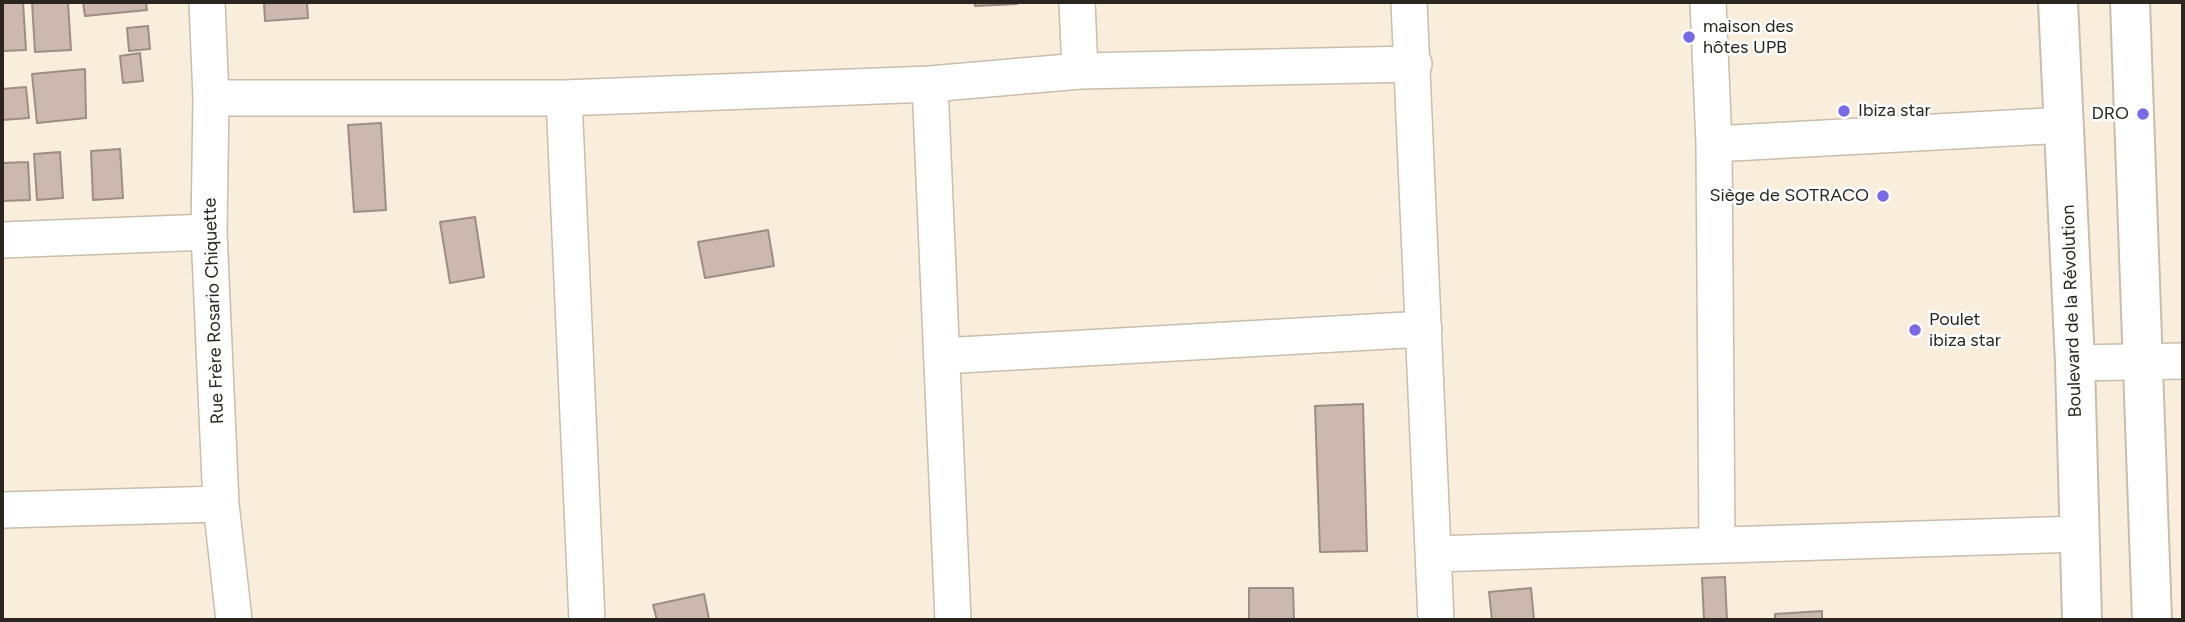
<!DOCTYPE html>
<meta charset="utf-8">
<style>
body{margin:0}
#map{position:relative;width:2185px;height:622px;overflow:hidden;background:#f9eddc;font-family:Figtree,sans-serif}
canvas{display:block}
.frame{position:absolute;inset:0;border:4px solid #2a261f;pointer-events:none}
</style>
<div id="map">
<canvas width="2185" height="622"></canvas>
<div class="frame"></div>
</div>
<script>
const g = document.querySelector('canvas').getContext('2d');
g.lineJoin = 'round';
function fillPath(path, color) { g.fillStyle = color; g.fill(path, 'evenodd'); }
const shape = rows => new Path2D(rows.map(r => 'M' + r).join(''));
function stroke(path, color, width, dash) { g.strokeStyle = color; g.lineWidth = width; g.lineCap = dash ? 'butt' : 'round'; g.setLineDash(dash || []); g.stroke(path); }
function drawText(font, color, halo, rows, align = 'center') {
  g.font = font + ' Figtree,sans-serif'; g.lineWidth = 5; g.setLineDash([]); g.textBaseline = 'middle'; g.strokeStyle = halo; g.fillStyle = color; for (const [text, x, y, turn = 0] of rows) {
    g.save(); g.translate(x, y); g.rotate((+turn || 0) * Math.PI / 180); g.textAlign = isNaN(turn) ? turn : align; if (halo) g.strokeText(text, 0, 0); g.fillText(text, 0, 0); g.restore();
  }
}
const building = shape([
 [2,2,23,2,26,50,2,51,2,2],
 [32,2,68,2,71,50,35,52,32,2],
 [83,2,146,2,147,10,85,16,83,2],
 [264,2,307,2,308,18,265,21,264,2],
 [974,2,1017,2,1017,4,975,6,974,2],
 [148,26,150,49,129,51,127,28,148,26],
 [140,53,143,81,123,83,120,56,140,53],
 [85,69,86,118,37,123,32,74,85,69],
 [26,87,29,118,2,120,2,89,26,87],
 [381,123,386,210,354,212,348,125,381,123],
 [120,149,123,198,93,200,91,151,120,149],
 [60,152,63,198,37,200,34,154,60,152],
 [28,162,30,200,2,201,2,163,28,162],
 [475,217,484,277,450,283,440,222,475,217],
 [768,230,774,266,705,278,698,242,768,230],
 [1363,404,1367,551,1320,552,1315,406,1363,404],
 [1725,577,1727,620,1704,620,1702,578,1725,577],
 [1249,588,1293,588,1294,620,1249,620,1249,588],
 [1531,588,1534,620,1492,620,1489,592,1531,588],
 [704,594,709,619,657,620,653,605,704,594],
 [1822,611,1822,620,1775,620,1775,614,1822,611]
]);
fillPath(building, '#ccb8af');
stroke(building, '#9f8c84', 2);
const street = shape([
 [207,2,211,98,209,232,221,504,234,620],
 [1077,2,1080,71],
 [1409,2,1436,620],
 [1708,2,1714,144,1717,544],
 [930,84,953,620],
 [211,98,564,98,930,84,1080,71,1414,64],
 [564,98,587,620],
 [1714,144,2065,125],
 [2,240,209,232],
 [942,356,1424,329],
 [2075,363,2183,361],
 [2,510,221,504],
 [1434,554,2080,534]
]);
const secondary = shape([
 [2058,2,2075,363,2082,620],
 [2130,2,2152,620]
]);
stroke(street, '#c9bdad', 38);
stroke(secondary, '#c9bdad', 42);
stroke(street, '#fff', 35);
stroke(secondary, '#fff', 38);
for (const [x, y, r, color] of [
 [1689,37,7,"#7969e4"],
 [1844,111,7,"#7969e4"],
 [2143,114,7,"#7969e4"],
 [1883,196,7,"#7969e4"],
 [1915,330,7,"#7969e4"]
]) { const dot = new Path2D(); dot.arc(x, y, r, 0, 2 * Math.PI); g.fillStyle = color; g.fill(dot); stroke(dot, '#fff', 2.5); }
drawText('18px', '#2a261f', '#fff', [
 ["maison des",1703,27],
 ["hôtes UPB",1703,48],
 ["Ibiza star",1858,111],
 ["DRO",2129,114,"right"],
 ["Siège de SOTRACO",1869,196,"right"],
 ["Poulet",1929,320],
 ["ibiza star",1929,341]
], 'left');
drawText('18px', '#2a261f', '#fff', [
 ["Rue Frère Rosario Chiquette",214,311,-92],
 ["Boulevard de la Révolution",2072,311,-92]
]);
</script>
